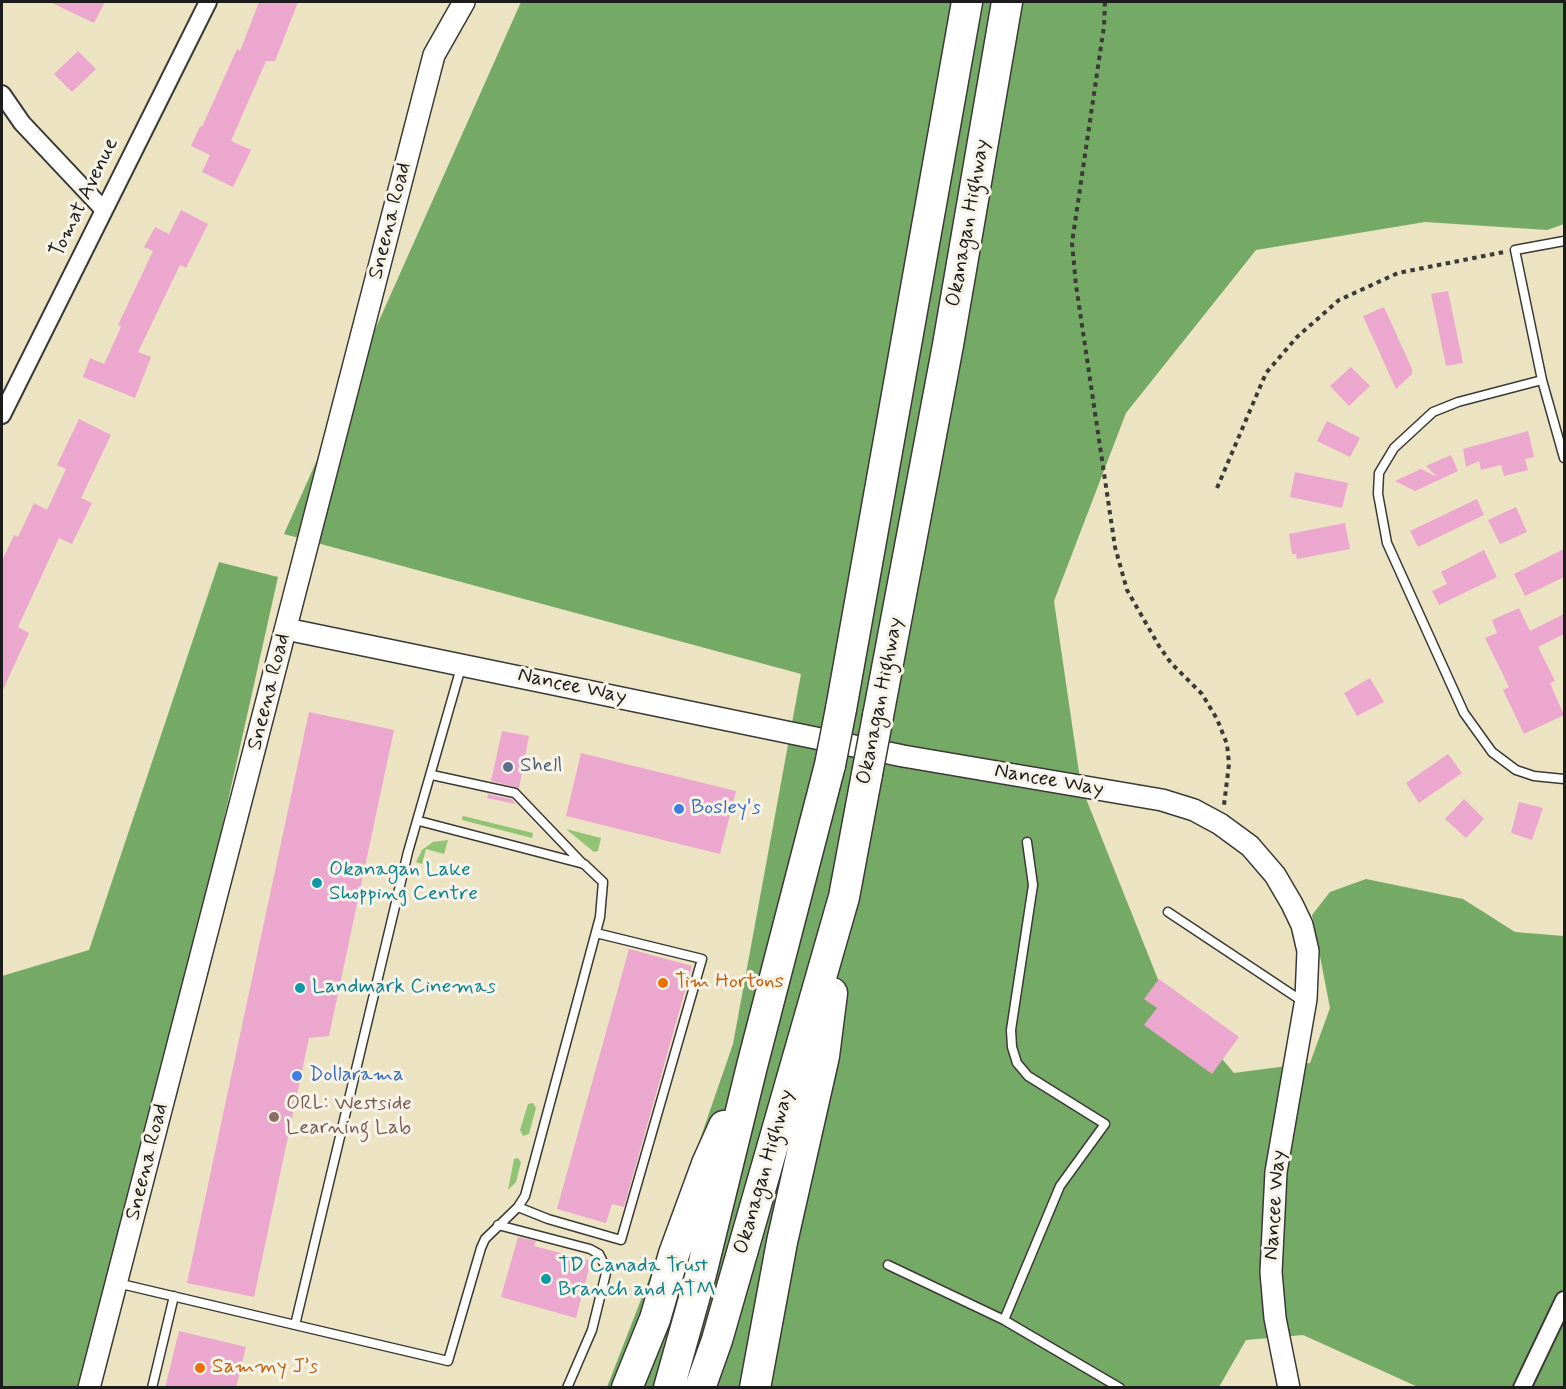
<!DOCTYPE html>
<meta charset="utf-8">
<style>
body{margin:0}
#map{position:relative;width:1566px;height:1389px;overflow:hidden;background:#ece3c3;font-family:Mynerve,sans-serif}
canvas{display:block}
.frame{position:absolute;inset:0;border:3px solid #1c1c1c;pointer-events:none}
</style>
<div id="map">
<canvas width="1566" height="1389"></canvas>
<div class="frame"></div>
</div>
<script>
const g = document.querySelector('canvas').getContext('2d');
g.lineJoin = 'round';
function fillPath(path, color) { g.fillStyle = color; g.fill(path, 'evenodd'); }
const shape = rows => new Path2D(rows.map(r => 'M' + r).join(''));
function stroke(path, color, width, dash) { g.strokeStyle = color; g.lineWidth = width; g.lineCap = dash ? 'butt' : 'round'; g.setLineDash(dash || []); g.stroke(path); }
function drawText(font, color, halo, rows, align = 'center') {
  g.font = font + ' Mynerve,sans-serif'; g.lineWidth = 6; g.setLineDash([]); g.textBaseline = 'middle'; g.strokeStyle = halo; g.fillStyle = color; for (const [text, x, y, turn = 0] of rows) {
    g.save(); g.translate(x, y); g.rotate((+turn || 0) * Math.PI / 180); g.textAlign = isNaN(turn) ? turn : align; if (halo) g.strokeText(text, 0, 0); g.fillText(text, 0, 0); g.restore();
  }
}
fillPath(shape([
 [463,816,533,833,532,838,462,820],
 [566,829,601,838,598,851,594,852],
 [448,840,444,854,426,849,422,864,416,862,422,850,433,842],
 [533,1103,536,1108,529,1134,523,1136,520,1130,528,1104],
 [518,1158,521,1162,516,1182,508,1190,514,1159]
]), '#90c374');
fillPath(shape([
 [521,2,1564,2,1564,224,1547,230,1425,222,1256,250,1126,413,1054,601,1081,786,1161,987,1234,1073,1310,1063,1330,1008,1312,915,1330,892,1366,879,1463,899,1515,932,1564,936,1564,1387,1418,1387,1303,1335,1246,1340,1219,1387,607,1387,672,1220,733,1044,801,674,284,534],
 [219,562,278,577,97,1387,2,1388,2,976,89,950]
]), '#74a966');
fillPath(shape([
 [50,2,105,2,94,23],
 [259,2,298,2,275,61,266,61,231,141,251,150,233,187,202,172,210,155,191,146,200,126,202,127,237,49,240,51],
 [78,51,96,69,72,92,54,74],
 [181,210,208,224,186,268,180,265,138,352,151,357,135,398,83,377,90,358,104,364,121,327,118,325,153,251,144,247,155,227,169,234],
 [1448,291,1463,363,1446,366,1431,294],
 [1384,307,1412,369,1412,374,1396,389,1363,316],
 [1351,367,1370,386,1349,406,1330,386],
 [79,419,111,435,81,498,92,503,72,544,59,538,18,627,29,633,2,692,2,561,14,535,18,537,34,503,47,510,66,469,57,465],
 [1327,421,1360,438,1350,457,1317,441],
 [1528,431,1534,457,1525,459,1528,470,1504,476,1501,465,1481,470,1479,461,1466,467,1463,449],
 [1451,455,1458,471,1415,491,1395,481,1421,469,1437,477,1426,466],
 [1295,472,1348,483,1342,508,1290,497],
 [1477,499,1484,515,1418,547,1410,531],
 [1516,507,1527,532,1500,544,1488,520],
 [1345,523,1350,549,1297,559,1296,554,1292,554,1289,534],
 [1564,549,1564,577,1525,596,1514,574],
 [1484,550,1497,577,1439,605,1432,591,1447,584,1441,572],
 [1519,608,1530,631,1564,614,1564,634,1538,647,1555,681,1550,683,1564,715,1524,734,1503,690,1509,687,1485,638,1497,633,1492,620],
 [1370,678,1384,702,1357,716,1344,693],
 [309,712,394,730,329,1036,309,1038,254,1297,187,1283],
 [502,731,529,736,519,788,491,781],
 [581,753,736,791,720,854,566,816],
 [1448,754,1462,773,1419,803,1406,783],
 [488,794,512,799,515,804,487,798],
 [1464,799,1484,819,1466,838,1445,819],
 [1519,802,1543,808,1532,840,1511,833],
 [629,949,692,966,624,1207,612,1204,606,1223,557,1209],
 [1159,979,1239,1037,1212,1074,1144,1025,1157,1008,1144,999],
 [518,1237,536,1241,534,1246,591,1261,576,1318,501,1297],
 [179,1331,246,1347,236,1388,165,1388]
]), '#eba7ce');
const service = shape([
 [1564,241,1515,250,1542,380,1564,458],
 [1542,380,1458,402,1433,412,1394,448,1379,473,1378,494,1387,543,1464,713,1492,752,1516,770,1534,776,1564,779],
 [432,775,515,793,583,864],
 [1168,912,1305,1003],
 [518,1207,548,1219,621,1240,702,959,596,933],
 [498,1225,590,1249,599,1254,605,1266,606,1273,592,1330,567,1388],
 [888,1265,1004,1320,1120,1388],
 [117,1283,448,1361,481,1248,485,1239,518,1207,525,1196,600,917,603,882,584,864,419,821],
 [1004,1320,1060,1186,1105,1124,1028,1076,1017,1063,1012,1047,1011,1030,1033,885,1027,842],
 [295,1325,408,852,462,664],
 [152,1388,174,1296]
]);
const minor = shape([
 [2,94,22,123,103,209],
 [2,415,208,2],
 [1522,1388,1564,1300]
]);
const tertiary = shape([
 [286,629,903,756,1162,800,1194,810,1220,824,1250,846,1275,875,1292,904,1302,925,1308,951,1306,999,1276,1172,1271,1272,1275,1318,1289,1388],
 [89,1388,434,55,464,2]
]);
const motorway = shape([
 [841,709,967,2],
 [878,716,948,345,1007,2],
 [627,1388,655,1319,674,1254,707,1164,724,1126],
 [669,1388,701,1274,752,1066,830,765],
 [700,1388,717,1340,844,897,867,774],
 [755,1388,782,1242,824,1056,832,993]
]);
stroke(service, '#3b3a35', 11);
stroke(minor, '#3b3a35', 20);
stroke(tertiary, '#3b3a35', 24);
stroke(motorway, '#3b3a35', 33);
stroke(shape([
 [1105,2,1104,26,1072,243,1076,285,1115,547,1127,590,1159,646,1171,663,1202,694,1217,719,1227,744,1229,764,1224,805],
 [1217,488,1266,373,1297,337,1339,300,1398,273,1504,252]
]), '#3b3a35', 4, [4.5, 4.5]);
stroke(service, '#fff', 8);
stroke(minor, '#fff', 16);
stroke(tertiary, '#fff', 21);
stroke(motorway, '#fff', 30);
const motorwayBridge = shape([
 [830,765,841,709],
 [867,774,878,716]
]);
stroke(motorwayBridge, '#3b3a35', 33, []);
stroke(motorwayBridge, '#fff', 30);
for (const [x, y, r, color] of [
 [508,767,6,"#5c6f8a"],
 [679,809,6,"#3f7fe0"],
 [317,883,6,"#0f9aa8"],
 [663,983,6,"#e8710a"],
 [300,988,6,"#0f9aa8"],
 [297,1076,6,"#3f7fe0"],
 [274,1117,6,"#8d6e63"],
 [546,1279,6,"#0f9aa8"],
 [200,1368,6,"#e8710a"]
]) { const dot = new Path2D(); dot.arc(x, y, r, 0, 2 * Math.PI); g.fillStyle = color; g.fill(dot); stroke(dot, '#f7f3e8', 2); }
drawText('21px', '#1c1c1c', '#f7f3e8', [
 ["Tomat Avenue",85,198,-64],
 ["Sneena Road",391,221,-76],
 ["Okanagan Highway",969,223,-80],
 ["Nancee Way",572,687,12],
 ["Sneena Road",270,692,-76],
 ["Okanagan Highway",881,701,-79],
 ["Nancee Way",1049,781,10],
 ["Sneena Road",148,1162,-76],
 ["Okanagan Highway",765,1172,-74],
 ["Nancee Way",1276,1205,-86]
]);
drawText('21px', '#4e5e75', '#f7f3e8', [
 ["Shell",520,767]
], 'left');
drawText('21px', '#366cbe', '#f7f3e8', [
 ["Bosley's",691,809],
 ["Dollarama",309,1076]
], 'left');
drawText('21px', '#0d838f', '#f7f3e8', [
 ["Okanagan Lake",329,871],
 ["Shopping Centre",329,895],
 ["Landmark Cinemas",312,988],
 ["TD Canada Trust",558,1267],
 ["Branch and ATM",558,1291]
], 'left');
drawText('21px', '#c56008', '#f7f3e8', [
 ["Tim Hortons",675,983],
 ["Sammy J’s",212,1368]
], 'left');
drawText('21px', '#785e54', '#f7f3e8', [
 ["ORL: Westside",286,1105],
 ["Learning Lab",286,1129]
], 'left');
</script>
